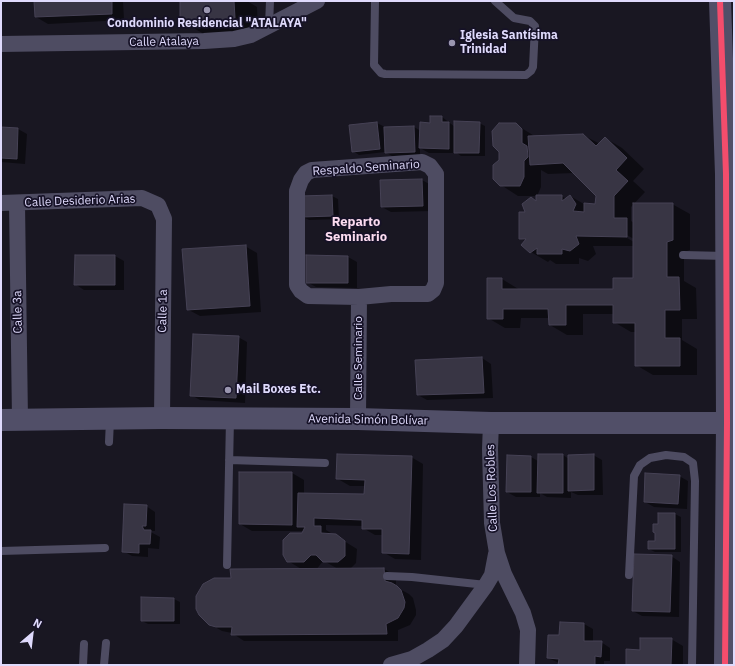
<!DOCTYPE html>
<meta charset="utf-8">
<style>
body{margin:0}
#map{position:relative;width:735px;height:666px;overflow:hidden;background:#191722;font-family:"IBM Plex Sans",sans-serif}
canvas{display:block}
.frame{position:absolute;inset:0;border:2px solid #dfdafc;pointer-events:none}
.north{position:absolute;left:12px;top:614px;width:40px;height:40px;-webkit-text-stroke:3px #161227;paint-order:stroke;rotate:28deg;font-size:11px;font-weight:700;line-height:16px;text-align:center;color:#dfdafc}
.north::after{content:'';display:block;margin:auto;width:14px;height:18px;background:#dfdafc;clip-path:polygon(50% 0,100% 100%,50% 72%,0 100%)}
</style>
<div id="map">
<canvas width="735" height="666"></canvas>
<div class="frame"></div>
<div class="north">N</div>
</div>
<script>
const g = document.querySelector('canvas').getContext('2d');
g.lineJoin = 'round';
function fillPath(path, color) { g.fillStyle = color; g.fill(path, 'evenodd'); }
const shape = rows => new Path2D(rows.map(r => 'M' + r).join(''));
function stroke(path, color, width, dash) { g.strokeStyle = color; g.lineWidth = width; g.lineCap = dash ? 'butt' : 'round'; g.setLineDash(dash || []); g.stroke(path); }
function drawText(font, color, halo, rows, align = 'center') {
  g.font = font + ' "IBM Plex Sans",sans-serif'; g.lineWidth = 3.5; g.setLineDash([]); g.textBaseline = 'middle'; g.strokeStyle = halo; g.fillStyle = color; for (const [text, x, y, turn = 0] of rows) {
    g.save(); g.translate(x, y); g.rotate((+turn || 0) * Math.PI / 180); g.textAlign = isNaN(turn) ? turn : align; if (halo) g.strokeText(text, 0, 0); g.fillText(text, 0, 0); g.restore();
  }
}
fillPath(shape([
 [35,1,123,1,124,20,48,24,36,17],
 [181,1,247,1,257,7,258,31,204,34,181,21],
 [442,117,455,127,479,123,485,126,485,156,461,156,457,153,429,153,420,148,420,155,392,156,385,152,359,155,353,151,377,123,383,126,384,135,385,135,414,127,421,131],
 [515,124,536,137,583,135,600,144,605,138,622,148,644,169,633,181,645,192,631,207,631,221,634,223,672,204,690,214,690,250,684,252,684,281,696,288,697,319,682,319,682,340,697,349,697,375,653,375,636,365,636,332,631,332,614,322,614,314,583,314,583,335,567,335,550,325,550,318,521,318,520,328,505,328,488,318,502,279,520,290,614,290,634,279,634,246,593,246,596,254,588,261,579,258,579,264,556,264,550,260,548,262,531,252,525,241,520,238,527,213,537,202,561,196,567,199,570,196,584,204,596,205,597,196,574,173,548,174,541,170,541,187,537,196,518,196,501,185,500,161],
 [623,233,634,239,634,242,622,235],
 [1,128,18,129,27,134,25,164,1,162],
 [422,180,431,185,432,211,391,212,382,207,382,181],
 [332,196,338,199,339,219,309,220,303,217],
 [245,246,257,253,261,312,200,316,187,309],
 [115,256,124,261,124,290,84,290,75,284],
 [348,257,357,262,357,288,316,287,307,282],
 [238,337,247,342,245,403,200,400,191,395],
 [482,358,491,364,493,398,427,400,418,395,416,361],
 [563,455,569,459,593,455,602,460,603,495,578,495,571,492,571,498,547,497,540,493,540,497,516,497,507,492,531,457,538,461],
 [411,457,423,464,421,560,395,559,383,552,383,535,375,535,363,528,363,526,326,525,326,530,357,549,356,563,350,569,384,569,396,576,396,587,409,594,413,598,416,610,416,615,410,625,398,630,398,641,244,641,232,633,222,631,210,624,232,579,303,570,288,561,304,531,252,531,240,524,292,473,304,480,304,494,365,495,366,486,350,486,338,479],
 [323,561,324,561,338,569,316,570],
 [679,476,688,481,687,509,654,507,645,502],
 [146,506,155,512,155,531,149,531,160,537,159,549,148,548,148,557,132,556,123,551],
 [659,514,675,514,681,517,681,552,655,552,649,549,656,542,656,533,659,525],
 [671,556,680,562,679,617,642,616,633,611],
 [174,599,180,602,180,624,148,624,142,621],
 [561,623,584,624,593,629,593,642,601,642,610,648,610,661,604,661,604,665,559,665,559,663,548,658,560,636],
 [671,639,683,646,683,665,627,665,641,651]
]), '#0007');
const building = shape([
 [34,1,112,1,112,14,35,17,34,1],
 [180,1,234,1,235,18,223,20,222,25,180,21,180,1],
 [430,116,442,116,442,122,449,122,449,149,419,148,420,122,430,123,430,116],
 [454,121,480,122,479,153,454,153,454,121],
 [377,122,380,149,352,152,349,125,377,122],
 [499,123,516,123,522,129,522,143,527,146,528,157,524,161,524,177,520,186,500,186,493,179,493,165,499,160,499,152,493,146,492,131,499,123],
 [414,126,415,152,385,153,384,127,414,126],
 [1,127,18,128,17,159,1,158,1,127],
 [583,134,596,146,605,137,627,158,616,170,628,181,614,196,614,218,627,218,627,237,576,236,579,244,570,251,562,249,562,254,537,254,537,248,530,253,521,245,526,239,519,239,519,212,525,212,522,204,531,197,536,201,536,195,562,195,562,201,570,195,576,204,573,211,584,212,584,203,595,204,596,196,563,163,530,165,528,136,583,134],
 [422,179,423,206,381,207,380,180,422,179],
 [332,195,333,216,302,217,301,196,332,195],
 [633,203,673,203,673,240,667,242,667,277,679,277,680,310,665,310,665,338,680,338,680,366,635,366,635,323,613,323,613,305,566,305,566,325,549,325,548,309,503,309,503,319,487,319,487,278,502,278,502,289,613,289,613,278,633,278,633,203],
 [246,245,250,306,187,310,182,249,246,245],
 [75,255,115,255,115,285,74,285,75,255],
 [306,255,348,256,348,283,306,283,306,255],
 [193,334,239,336,236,398,190,396,193,334],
 [482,357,484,393,417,395,415,360,482,357],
 [337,454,412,456,409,554,382,553,382,529,362,529,362,520,314,518,314,526,321,526,321,533,336,534,345,541,345,556,338,562,323,562,316,555,311,555,304,562,287,562,283,555,283,540,290,533,302,533,305,527,297,527,298,493,364,494,365,480,336,479,337,454],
 [538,454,563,454,563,493,537,493,538,454],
 [594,454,594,490,568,491,568,455,594,454],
 [507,455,531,456,531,492,506,492,507,455],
 [239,472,292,472,292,525,239,524,239,472],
 [645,473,680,475,678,504,644,502,645,473],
 [124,504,147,505,146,526,142,526,144,530,151,530,150,544,139,544,139,553,122,552,124,504],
 [658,513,675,513,675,549,648,549,648,541,655,541,655,533,653,532,653,524,658,524,658,513],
 [634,554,672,555,670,612,632,611,634,554],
 [384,568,385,581,392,583,397,586,401,590,405,602,404,608,398,618,386,624,387,634,231,635,232,627,216,627,209,625,199,615,196,609,196,596,203,584,214,578,231,578,230,569,384,568],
 [141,597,174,598,174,621,141,621,141,597],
 [560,622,584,623,584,641,602,641,601,657,595,656,595,665,558,665,559,659,547,658,548,635,559,635,560,622],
 [640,638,672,638,671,665,626,665,626,649,640,650,640,638]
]);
fillPath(building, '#383544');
stroke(building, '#464255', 1);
stroke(shape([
 [375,1,374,65,381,73,385,74,526,75,531,71,533,67,535,26,530,21,514,18,495,1],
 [269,26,270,1],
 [683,255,726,256],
 [109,442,110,420],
 [229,460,325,463],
 [1,551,105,548],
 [227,565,230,419],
 [629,575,634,476,640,465,650,458,666,455,684,457,693,463,695,481,692,665],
 [387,576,412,577,486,585],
 [83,665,84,644],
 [104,665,106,643]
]), '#4e4c62', 8);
stroke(shape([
 [1,44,204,41,234,39,251,35,317,1],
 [422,162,430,166,436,174,436,283,433,290,428,294,391,294,359,297,308,296,301,291,297,285,297,191,301,180,306,173,312,170,422,162],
 [1,203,142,198,158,205,164,219,162,418],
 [17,203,20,420],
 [358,419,359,297],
 [491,423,490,449,492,523,497,553,504,574,523,613,528,630,527,665],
 [391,665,412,659,428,650,443,640,456,626,486,585,492,575,496,554]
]), '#4e4c62', 16);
stroke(shape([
 [720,1,726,174,727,423,725,665],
 [1,420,162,418,358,419,491,423,734,423]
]), '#514f68', 22);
stroke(shape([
 [720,1,726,174,727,423,725,665]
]), '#f44d6c', 6);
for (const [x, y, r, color] of [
 [207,10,4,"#9a96b0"],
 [452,43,4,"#9a96b0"],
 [228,390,4,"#9a96b0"]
]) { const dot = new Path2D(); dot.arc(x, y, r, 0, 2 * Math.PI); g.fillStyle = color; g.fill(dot); stroke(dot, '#161227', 1.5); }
drawText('bold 12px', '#dfdafc', '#161227', [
 ["Condominio Residencial \"ATALAYA\"",207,24,"center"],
 ["Iglesia Santísima",460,36],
 ["Trinidad",460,50],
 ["Mail Boxes Etc.",236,390]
], 'left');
drawText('12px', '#dfdafc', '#161227', [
 ["Calle Atalaya",164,42,-1],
 ["Respaldo Seminario",366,168,-4],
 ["Calle Desiderio Arias",80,201,-2],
 ["Calle 1a",163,311,-89],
 ["Calle 3a",18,312,-91],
 ["Calle Seminario",359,358,-90],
 ["Avenida Simón Bolívar",368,420,1],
 ["Calle Los Robles",492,488,-92]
]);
drawText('bold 13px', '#fcdcf0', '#161227', [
 ["Reparto",356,222],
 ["Seminario",356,237]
]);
</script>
